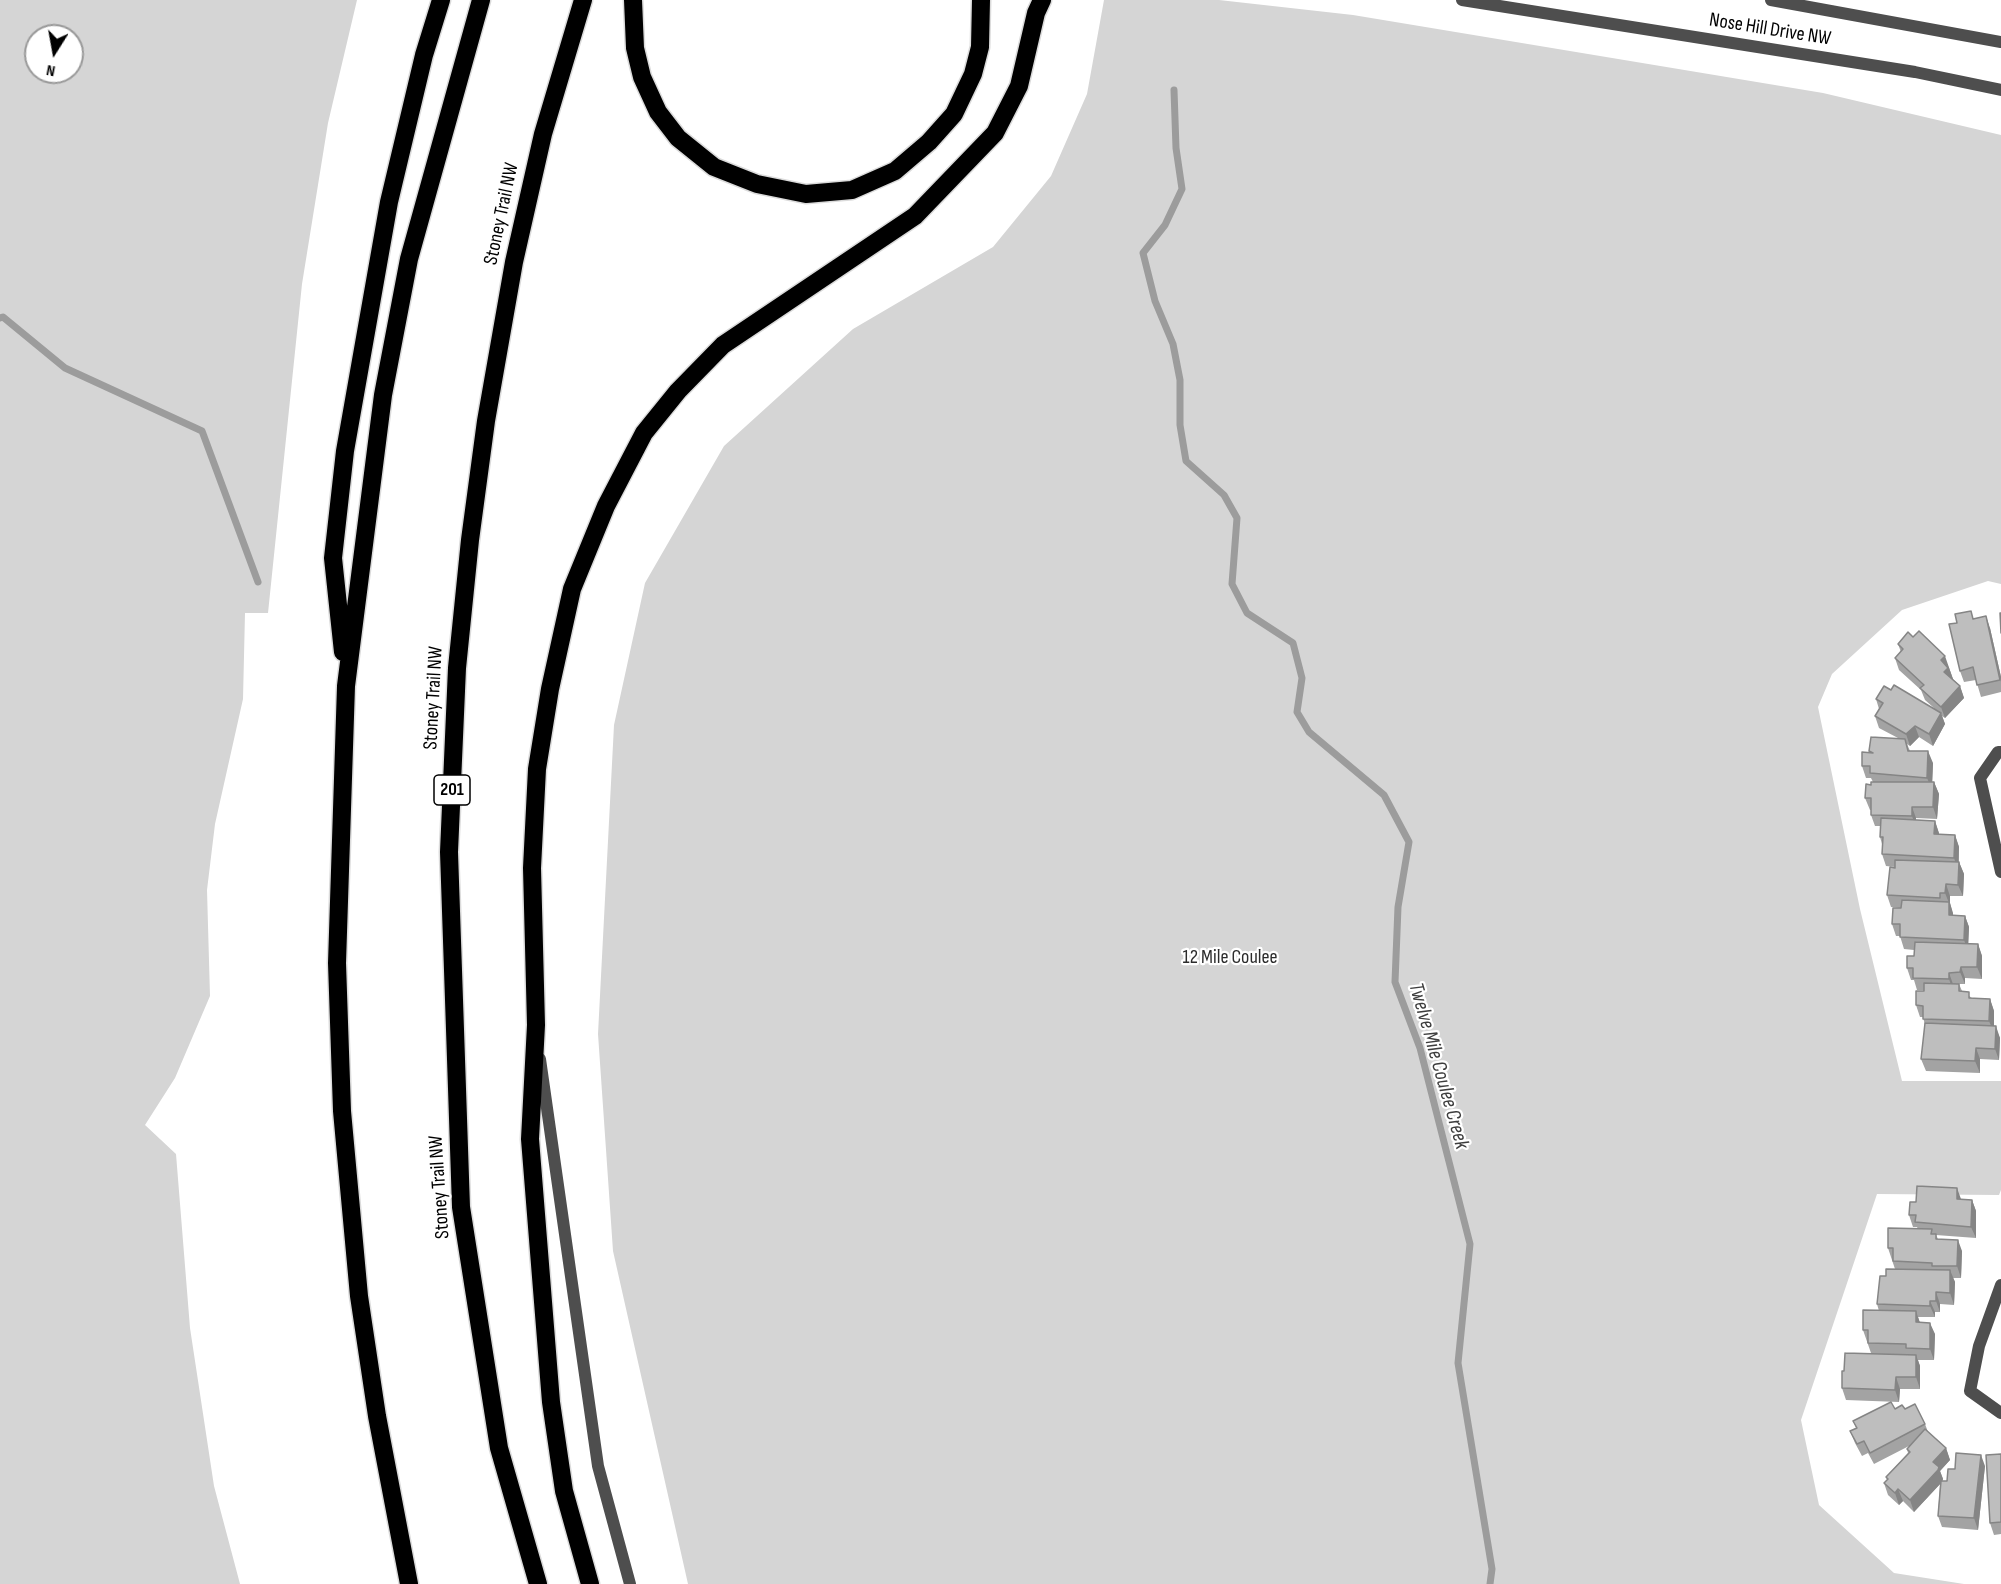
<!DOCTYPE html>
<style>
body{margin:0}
#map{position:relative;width:2001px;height:1584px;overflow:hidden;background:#fff;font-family:"Sofia Sans Condensed",sans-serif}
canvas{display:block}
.north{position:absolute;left:24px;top:24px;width:60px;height:60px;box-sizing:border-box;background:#fff;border:2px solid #999;border-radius:50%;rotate:191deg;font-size:16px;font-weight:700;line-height:24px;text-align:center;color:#000}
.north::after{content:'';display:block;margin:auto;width:21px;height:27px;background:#000;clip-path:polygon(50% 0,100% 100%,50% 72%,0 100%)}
</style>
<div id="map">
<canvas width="2001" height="1584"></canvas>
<div class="north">N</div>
</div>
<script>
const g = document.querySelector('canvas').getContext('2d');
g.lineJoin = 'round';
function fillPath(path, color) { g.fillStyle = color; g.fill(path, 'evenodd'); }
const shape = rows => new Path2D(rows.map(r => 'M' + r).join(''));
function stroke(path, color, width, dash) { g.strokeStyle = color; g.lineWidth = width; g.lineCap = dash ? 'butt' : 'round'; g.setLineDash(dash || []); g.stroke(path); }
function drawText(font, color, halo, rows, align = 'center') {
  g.font = font + ' "Sofia Sans Condensed",sans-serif'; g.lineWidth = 4.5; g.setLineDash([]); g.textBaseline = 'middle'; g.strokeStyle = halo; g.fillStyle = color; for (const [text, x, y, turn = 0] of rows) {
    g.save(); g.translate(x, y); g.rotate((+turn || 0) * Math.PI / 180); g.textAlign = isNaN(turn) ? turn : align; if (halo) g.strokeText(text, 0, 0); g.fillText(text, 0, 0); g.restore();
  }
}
fillPath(shape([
 [0,0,357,0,328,123,302,284,268,613,245,613,243,699,215,824,207,890,210,996,175,1078,145,1125,176,1154,190,1328,214,1486,240,1584,0,1584],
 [36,36,72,36,72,72,36,72],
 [1104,0,1219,0,1353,15,1823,93,2001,135,2001,584,1988,581,1902,610,1832,674,1818,707,1860,909,1902,1081,2001,1081,2001,1190,1999,1195,1877,1194,1801,1420,1819,1505,1894,1573,1964,1584,688,1584,613,1251,598,1034,614,725,645,583,724,446,853,329,993,247,1051,176,1087,94]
]), '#d5d5d5');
stroke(shape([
 [1174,90,1176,148,1182,189,1165,225,1143,253,1155,301,1173,344,1180,380,1180,425,1186,461,1224,495,1237,518,1232,584,1247,613,1293,643,1302,678,1297,712,1309,732,1384,795,1409,842,1398,907,1395,982,1420,1048,1470,1244,1458,1363,1492,1569,1490,1584],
 [0,318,3,317,65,368,202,431,258,582]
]), '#9c9c9c', 7);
const motorway = shape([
 [633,0,635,48,642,77,658,112,678,138,714,167,757,184,806,194,852,190,895,171,929,142,954,114,973,74,980,47,981,0],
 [343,652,333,558,345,451,389,202,424,55,441,0],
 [409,1584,377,1416,359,1296,342,1111,337,963,346,686,383,395,409,259,481,0],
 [538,1584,499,1448,461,1207,449,852,457,668,470,540,486,421,514,262,543,134,583,0],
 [590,1584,564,1491,551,1402,530,1139,536,1025,532,868,537,769,550,689,572,589,606,506,644,433,678,391,723,345,915,216,995,133,1019,86,1036,13,1042,0]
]);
stroke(motorway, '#dbdbdb', 21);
stroke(shape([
 [2001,752,1998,752,1980,778,2001,872],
 [2001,1285,1979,1346,1970,1391,2001,1413]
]), '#4e4e4e', 12);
stroke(shape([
 [1462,0,1915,72,2001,90],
 [1771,0,2001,42],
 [540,1059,598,1466,630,1584]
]), '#4e4e4e', 12);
stroke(motorway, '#000', 18);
fillPath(shape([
 [1974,619,1990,628,2001,677,2001,692,1981,697,1976,680,1964,682,1960,671],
 [1898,644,1949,667,1949,668,1953,679,1960,686,1964,698,1945,718,1942,716,1945,724,1933,746,1919,737,1910,746,1907,744,1910,751,1933,763,1932,782,1934,782,1939,794,1937,819,1916,818,1916,820,1935,821,1939,834,1955,835,1959,847,1959,862,1964,874,1963,896,1950,896,1950,903,1953,915,1965,916,1969,927,1968,944,1978,944,1982,956,1982,979,1965,978,1965,984,1955,984,1959,984,1962,991,1972,998,1990,999,1994,1011,1994,1026,2000,1038,1999,1060,1980,1059,1980,1073,1926,1071,1921,1059,1925,1025,1923,1017,1920,1017,1916,1005,1924,990,1917,990,1914,980,1911,980,1907,968,1914,956,1914,950,1904,949,1900,936,1896,936,1892,924,1901,908,1891,907,1887,895,1895,867,1886,866,1882,854,1882,844,1880,837,1880,826,1875,826,1871,815,1871,810,1870,810,1865,798,1873,782,1871,778,1866,778,1862,766,1870,753,1869,751,1898,738,1879,728,1875,716,1879,709,1876,699,1891,690,1934,708,1925,700,1921,690,1899,670,1895,658,1901,652],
 [1961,1199,1972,1200,1976,1211,1976,1238,1936,1235,1938,1239,1962,1251,1961,1278,1953,1278,1955,1282,1954,1305,1940,1304,1940,1312,1935,1312,1935,1317,1918,1317,1920,1323,1935,1334,1934,1360,1918,1360,1920,1366,1920,1389,1900,1389,1899,1402,1846,1400,1842,1388,1844,1371,1871,1353,1863,1330,1879,1311,1877,1304,1886,1276,1895,1269,1888,1248,1918,1229,1917,1227,1913,1227,1909,1215,1916,1202],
 [1895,1409,1905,1409,1925,1424,1928,1432,1946,1448,1950,1460,1940,1471,1943,1479,1942,1481,1947,1481,1955,1469,1985,1466,1978,1530,1942,1527,1938,1516,1940,1484,1914,1512,1903,1501,1899,1505,1888,1495,1884,1483,1887,1480,1886,1477,1908,1453,1907,1449,1909,1446,1874,1464,1868,1453,1862,1456,1855,1443,1850,1431,1856,1428,1853,1421],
 [2001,1454,2001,1534,1994,1535,1990,1523]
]), '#a3a3a3');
fillPath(shape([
 [1986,616,1990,628,2001,677,2001,682],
 [1945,656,1953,679,1949,684,1941,660],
 [1960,686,1964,698,1945,718,1941,707],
 [1941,713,1945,724,1933,746,1929,734],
 [1915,726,1919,737,1910,746,1906,734],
 [1928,751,1933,763,1932,789,1927,778],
 [1934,782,1939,794,1937,819,1933,807],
 [1912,807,1916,818,1916,828,1912,816],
 [1935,821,1939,833,1939,846,1934,834],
 [1955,835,1959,847,1958,870,1954,858],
 [1959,862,1964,874,1963,896,1958,885],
 [1946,884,1950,896,1950,903,1953,913,1953,927,1949,915,1949,903,1945,893],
 [1965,916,1969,927,1968,951,1964,940],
 [1978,944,1982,956,1982,979,1977,967],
 [1961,967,1965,978,1965,984,1960,972],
 [1949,973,1953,984,1953,991,1949,979],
 [1990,999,1994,1011,1994,1033,1989,1021],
 [1996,1026,2000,1038,1999,1060,1995,1049],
 [1976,1048,1980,1059,1980,1073,1975,1061],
 [1957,1188,1961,1199,1957,1199],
 [1972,1200,1976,1211,1976,1238,1971,1227],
 [1958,1240,1962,1251,1961,1278,1957,1266],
 [1950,1270,1955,1282,1954,1305,1950,1293],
 [1936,1292,1940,1304,1940,1312,1936,1301],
 [1930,1301,1935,1312,1935,1317,1930,1306],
 [1916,1311,1920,1323,1916,1322],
 [1930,1323,1935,1334,1934,1360,1930,1349],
 [1916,1355,1920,1366,1920,1389,1916,1377],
 [1896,1377,1900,1389,1899,1402,1895,1390],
 [1946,1448,1950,1460,1940,1471,1943,1479,1942,1482,1914,1512,1910,1500,1933,1462],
 [1981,1455,1985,1466,1978,1530,1974,1518],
 [1898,1489,1903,1501,1899,1505,1895,1493]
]), '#858585');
const building = shape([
 [1971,611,1973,619,1986,616,2000,680,1977,685,1973,667,1960,671,1949,624,1957,623,1955,614,1971,611],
 [2000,613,2001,613,2001,633,2000,613],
 [1919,631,1945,656,1941,660,1948,668,1944,672,1960,686,1941,707,1920,688,1924,685,1895,658,1903,649,1898,644,1908,632,1913,637,1919,631],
 [1894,685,1941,713,1929,734,1915,726,1906,734,1875,716,1883,703,1876,699,1884,686,1891,690,1894,685],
 [1871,737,1905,739,1908,751,1928,751,1927,778,1870,773,1870,766,1862,766,1862,752,1873,753,1869,751,1871,737],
 [1871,782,1934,782,1933,807,1912,807,1912,816,1871,815,1871,798,1865,798,1866,784,1871,785,1871,782],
 [1881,818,1935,821,1934,834,1955,835,1954,858,1882,854,1883,837,1880,837,1881,818],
 [1895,860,1959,862,1958,885,1946,884,1945,893,1940,893,1940,898,1887,895,1890,867,1895,868,1895,860],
 [1902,900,1949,902,1949,915,1965,916,1964,940,1900,937,1900,924,1892,924,1893,908,1901,908,1902,900],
 [1915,942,1978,944,1977,967,1961,967,1960,972,1949,973,1949,979,1913,978,1913,968,1907,968,1907,956,1914,956,1915,942],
 [1924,983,1959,984,1959,991,1969,992,1969,998,1990,999,1989,1021,1923,1019,1923,1006,1916,1005,1916,991,1924,991,1924,983],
 [1925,1023,1996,1026,1995,1049,1976,1048,1975,1061,1921,1059,1925,1023],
 [1917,1186,1957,1188,1957,1199,1972,1200,1971,1227,1915,1222,1916,1215,1909,1215,1910,1202,1916,1202,1917,1186],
 [1888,1228,1932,1229,1931,1234,1936,1234,1936,1239,1958,1240,1957,1266,1932,1266,1932,1263,1893,1261,1893,1248,1888,1248,1888,1228],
 [1886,1269,1950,1270,1950,1293,1936,1292,1936,1301,1930,1301,1930,1306,1877,1304,1880,1276,1886,1276,1886,1269],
 [1863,1310,1916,1311,1916,1322,1930,1323,1930,1349,1906,1348,1906,1344,1868,1343,1868,1330,1863,1330,1863,1310],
 [1845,1353,1916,1355,1916,1377,1896,1377,1895,1390,1842,1388,1842,1371,1844,1371,1845,1353],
 [1891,1402,1895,1409,1902,1405,1905,1409,1915,1404,1925,1424,1870,1453,1864,1441,1857,1444,1850,1431,1857,1428,1853,1421,1891,1402],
 [1925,1429,1946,1448,1933,1462,1939,1467,1938,1470,1910,1500,1898,1489,1895,1493,1884,1483,1888,1479,1886,1477,1910,1452,1907,1449,1925,1429],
 [1956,1453,1981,1455,1974,1518,1938,1516,1941,1481,1947,1481,1948,1469,1955,1469,1956,1453],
 [2001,1454,2001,1522,1990,1523,1986,1455,2001,1454]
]);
fillPath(building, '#bebebe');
stroke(building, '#858585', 1.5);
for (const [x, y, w] of [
 [452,790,36]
]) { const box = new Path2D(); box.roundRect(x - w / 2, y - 15, w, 30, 4.5); g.fillStyle = '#fff'; g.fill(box); stroke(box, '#000', 1.5); }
drawText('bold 18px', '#000', null, [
 ["201",452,790]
]);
drawText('20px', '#000', '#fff', [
 ["Nose Hill Drive NW",1770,30,9],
 ["Stoney Trail NW",502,214,-78],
 ["Stoney Trail NW",434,698,-87],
 ["Stoney Trail NW",440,1187,-94]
]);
drawText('20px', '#2c2c2c', '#fff', [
 ["12 Mile Coulee",1230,958]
]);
drawText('italic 21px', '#3d3d3d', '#fff', [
 ["Twelve Mile Coulee Creek",1438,1066,74]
]);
</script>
